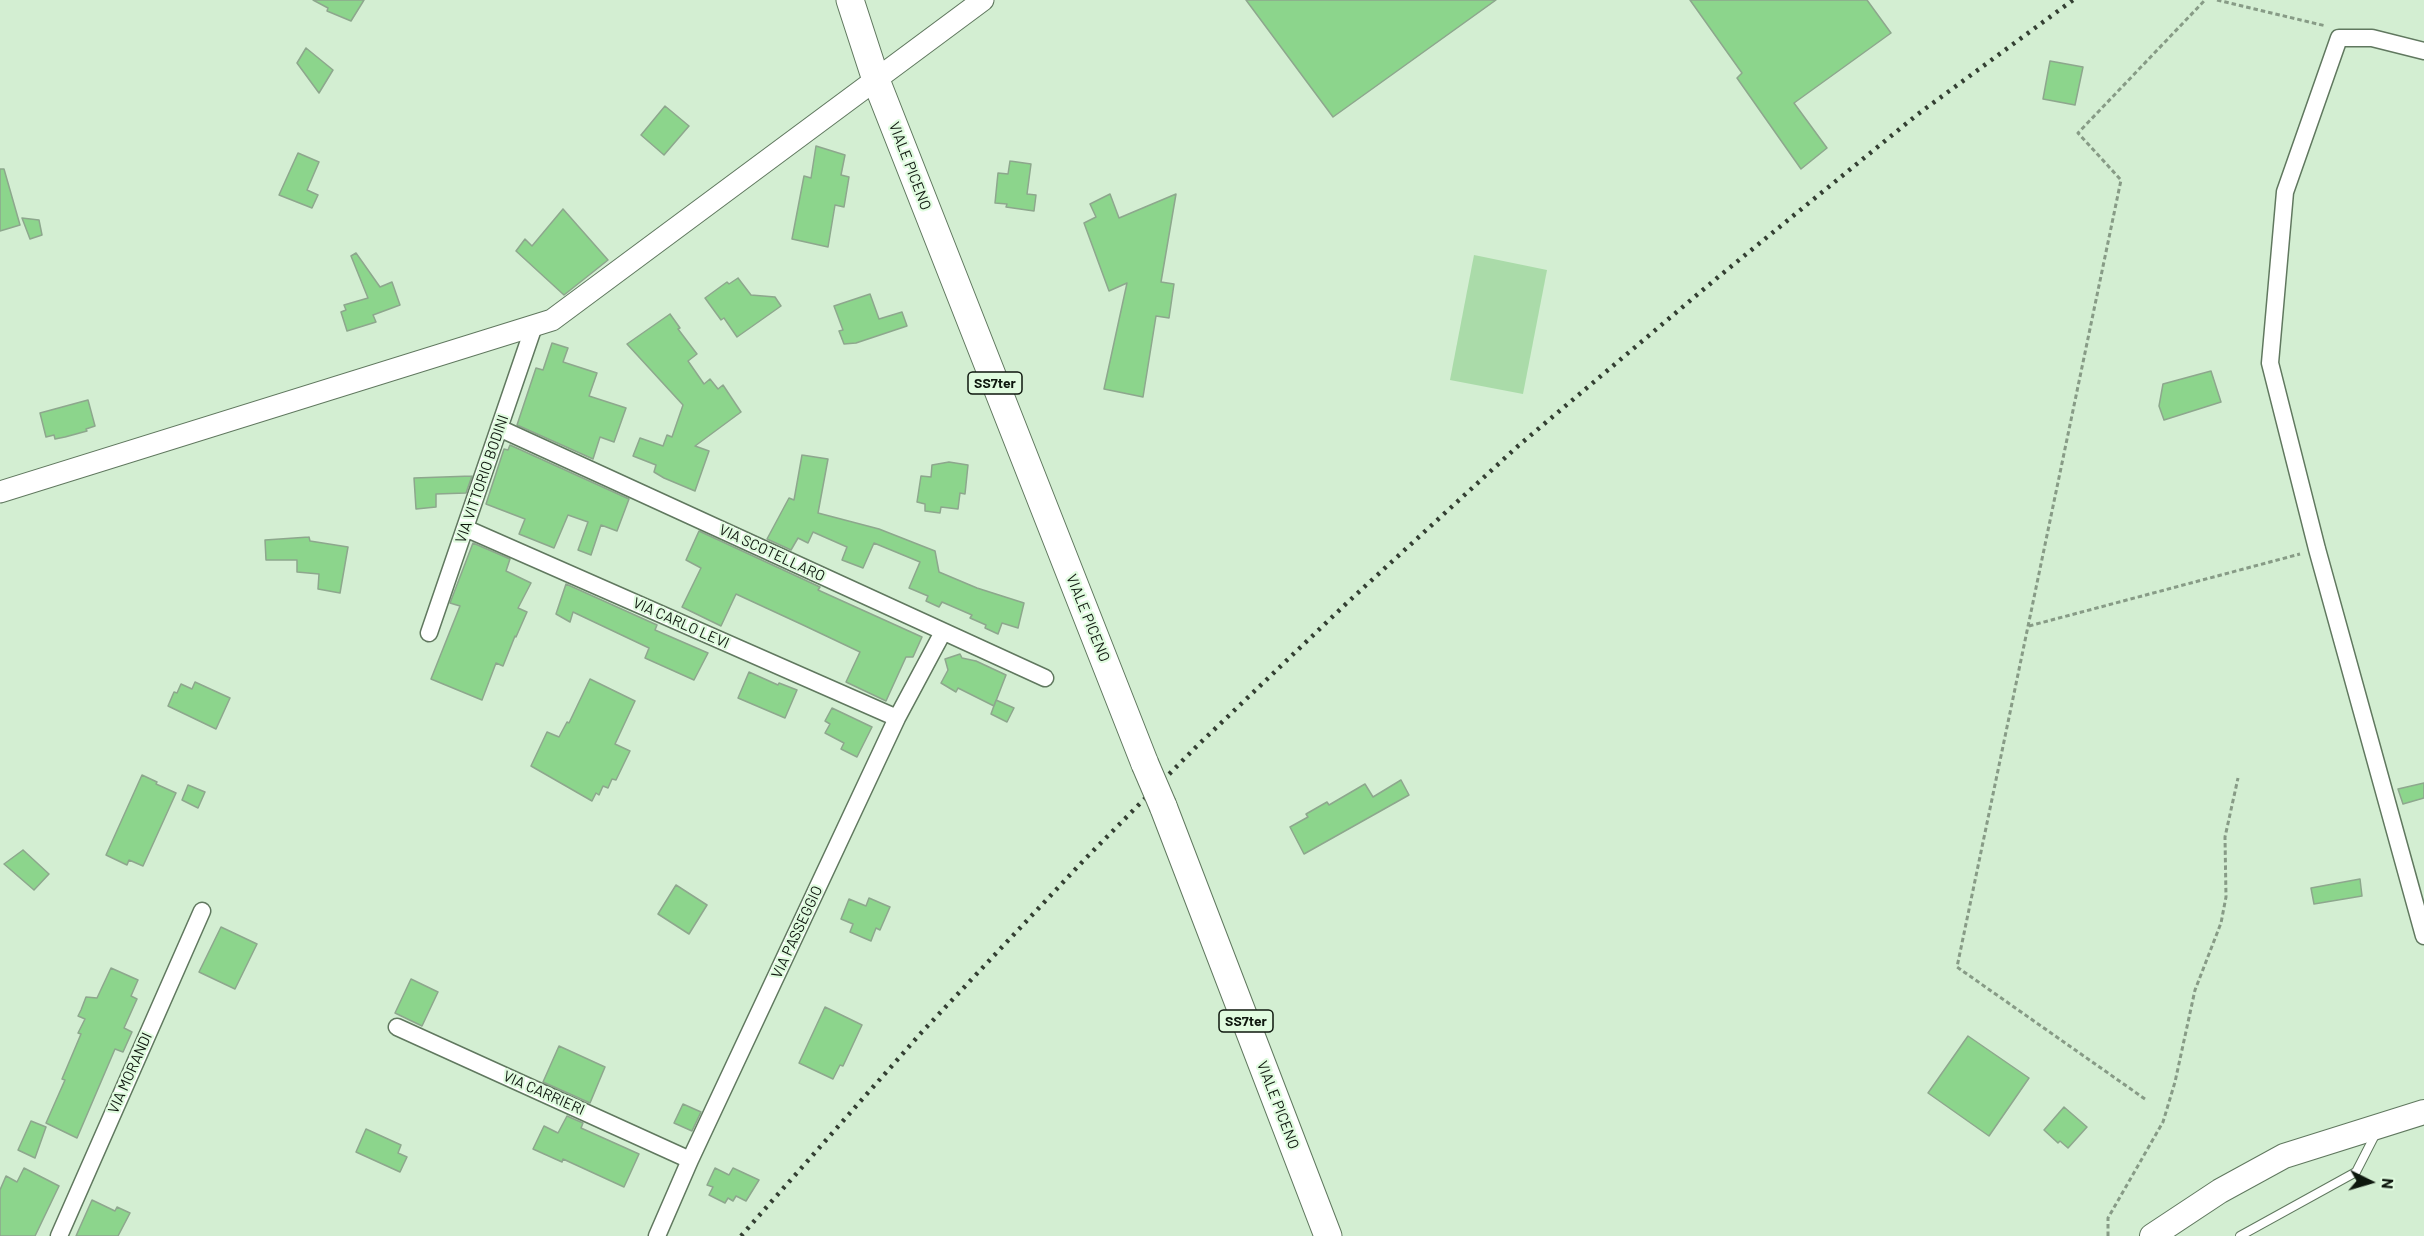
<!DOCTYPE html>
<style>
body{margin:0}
#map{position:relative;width:2424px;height:1236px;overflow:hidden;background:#d3eed2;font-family:Barlow,sans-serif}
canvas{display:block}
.north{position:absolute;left:2340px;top:1152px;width:60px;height:60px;-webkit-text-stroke:4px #e0fbdf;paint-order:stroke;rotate:95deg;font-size:16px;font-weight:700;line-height:24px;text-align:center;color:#0e170e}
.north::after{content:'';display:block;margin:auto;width:21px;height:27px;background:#0e170e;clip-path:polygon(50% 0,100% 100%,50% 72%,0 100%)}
</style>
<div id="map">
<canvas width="2424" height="1236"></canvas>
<div class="north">N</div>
</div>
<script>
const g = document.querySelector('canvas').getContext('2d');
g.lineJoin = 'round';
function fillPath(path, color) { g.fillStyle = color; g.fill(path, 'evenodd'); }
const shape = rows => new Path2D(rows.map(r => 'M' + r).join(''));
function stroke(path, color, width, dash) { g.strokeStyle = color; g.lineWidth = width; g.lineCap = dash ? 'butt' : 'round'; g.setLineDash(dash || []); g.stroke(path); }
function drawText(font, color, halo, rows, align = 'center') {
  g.font = font + ' Barlow,sans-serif'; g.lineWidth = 4.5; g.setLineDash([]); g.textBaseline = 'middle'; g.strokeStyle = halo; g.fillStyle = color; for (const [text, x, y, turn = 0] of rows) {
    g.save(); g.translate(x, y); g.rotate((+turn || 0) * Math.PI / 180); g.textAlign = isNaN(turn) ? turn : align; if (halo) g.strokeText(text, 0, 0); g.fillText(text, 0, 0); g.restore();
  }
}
fillPath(shape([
 [1474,255,1547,270,1523,394,1450,380]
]), '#aadba9');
const building = shape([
 [313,0,364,0,351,21,327,11,328,8,313,0],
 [1246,0,1496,0,1333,117,1246,0],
 [1690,0,1867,0,1891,33,1794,103,1827,148,1801,169,1737,78,1742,73,1690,0],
 [306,48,333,70,319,93,297,63,306,48],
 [2050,61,2083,67,2075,105,2043,99,2050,61],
 [665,106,689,126,664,155,641,135,665,106],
 [816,146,845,155,841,175,849,177,844,207,835,205,828,247,792,239,804,176,811,178,816,146],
 [298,153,319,162,307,190,318,195,312,208,279,195,298,153],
 [1010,161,1031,164,1027,194,1036,195,1034,211,1006,207,1007,204,995,203,998,173,1008,174,1010,161],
 [0,169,4,169,20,225,0,231,0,169],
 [1110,194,1119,218,1176,194,1161,282,1174,284,1169,318,1156,316,1143,397,1104,389,1127,283,1109,291,1084,223,1096,217,1090,204,1110,194],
 [563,209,608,260,564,295,516,251,525,239,532,246,563,209],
 [22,218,39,220,42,235,30,239,22,218],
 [356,253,380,287,392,282,400,305,373,315,376,322,347,331,341,312,346,310,344,305,368,298,351,256,356,253],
 [738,278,751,295,775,297,781,306,737,337,724,318,721,320,705,298,727,282,729,284,738,278],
 [870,294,879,319,902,312,907,326,856,343,844,344,839,331,843,330,834,306,870,294],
 [670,314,680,328,678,329,697,354,688,361,704,384,710,379,718,389,723,385,741,412,695,446,709,451,695,491,664,478,654,472,656,465,633,456,640,438,663,446,667,435,672,437,683,405,627,344,670,314],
 [552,343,568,348,563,362,597,373,589,396,626,408,614,442,600,437,593,459,517,425,536,368,543,370,552,343],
 [2211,371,2221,402,2164,420,2159,406,2163,384,2211,371],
 [88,400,95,426,86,429,87,431,65,437,55,439,54,435,46,437,40,413,88,400],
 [510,445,629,499,617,531,601,525,591,555,578,550,588,522,568,515,554,548,519,534,525,519,486,504,504,449,508,450,510,445],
 [802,455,828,459,818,513,879,529,935,551,939,572,977,588,1024,603,1018,628,1002,623,998,634,985,628,986,625,970,618,972,615,942,602,939,607,926,601,928,596,909,588,920,562,874,543,863,568,842,560,847,547,813,532,808,543,798,538,791,550,767,539,789,498,794,500,802,455],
 [949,462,968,465,965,494,960,493,958,509,941,507,940,513,925,511,925,504,917,502,921,476,931,477,932,465,949,462],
 [472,476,466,493,436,494,436,507,416,509,414,478,472,476],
 [699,531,820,587,818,590,922,637,913,657,906,657,886,701,846,682,860,652,803,625,736,594,721,626,682,607,701,568,686,560,699,531],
 [309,537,310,541,348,547,340,593,318,589,319,574,297,572,297,560,266,560,265,540,309,537],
 [473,543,510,559,506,571,531,583,518,608,527,612,516,637,515,636,503,666,496,663,482,700,431,679,460,606,450,603,473,543],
 [566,584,657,625,655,630,708,653,694,680,645,658,649,648,573,612,570,622,556,614,566,584],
 [960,654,962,658,976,661,1006,675,994,706,958,688,956,692,941,683,948,670,945,659,960,654],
 [749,672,778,685,779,683,797,690,785,718,738,698,749,672],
 [590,679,635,701,615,744,630,751,616,780,612,779,608,788,603,786,599,795,596,793,592,801,531,766,547,732,559,737,567,722,569,723,590,679],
 [195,682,230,698,216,729,168,706,174,692,177,693,181,684,192,689,195,682],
 [996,700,1014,708,1007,722,991,714,996,700],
 [832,708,872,727,857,757,841,749,844,743,825,733,830,724,825,721,832,708],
 [142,775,157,782,156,784,176,793,143,866,129,860,127,865,106,855,142,775],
 [1401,780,1409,795,1304,854,1290,827,1308,817,1306,814,1327,802,1329,805,1365,784,1373,797,1401,780],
 [2424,783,2424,798,2403,804,2398,789,2424,783],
 [188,785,205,792,198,808,182,800,188,785],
 [23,850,49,874,34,890,4,864,23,850],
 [2360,879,2362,896,2314,904,2311,888,2360,879],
 [676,885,707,905,689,934,658,914,676,885],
 [869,898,890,907,880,930,876,928,871,941,850,932,853,924,841,919,849,899,866,906,869,898],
 [221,927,257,944,235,989,199,972,221,927],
 [111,968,138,980,131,996,137,999,124,1028,132,1032,123,1052,115,1049,77,1138,46,1123,65,1080,62,1079,81,1034,78,1033,85,1019,78,1016,81,1010,86,997,97,998,111,968],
 [411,979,438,992,422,1026,395,1013,411,979],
 [825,1007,862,1025,843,1066,840,1065,833,1079,799,1063,825,1007],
 [1968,1036,2029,1078,1989,1136,1928,1093,1968,1036],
 [559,1046,605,1067,590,1103,543,1082,559,1046],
 [683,1104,701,1112,692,1131,674,1123,683,1104],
 [2064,1107,2087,1127,2068,1148,2060,1141,2058,1143,2044,1130,2064,1107],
 [567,1116,583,1123,581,1128,639,1154,624,1187,563,1159,562,1162,533,1149,544,1126,558,1133,567,1116],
 [31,1121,46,1127,35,1158,18,1150,31,1121],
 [366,1129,401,1145,398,1153,407,1157,400,1172,356,1152,366,1129],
 [24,1168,59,1186,35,1236,0,1236,0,1190,6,1176,17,1182,24,1168],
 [715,1168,729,1175,733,1168,759,1180,746,1201,736,1196,733,1201,728,1198,725,1203,709,1195,713,1187,707,1185,715,1168],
 [92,1200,115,1211,117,1207,130,1213,118,1236,76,1236,92,1200]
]);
fillPath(building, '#8cd58c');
stroke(building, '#8da78d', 1.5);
const service = shape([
 [2240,1236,2356,1172,2376,1133]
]);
const minor = shape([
 [2424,51,2372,38,2339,38,2285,192,2270,363,2317,549,2424,936],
 [499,428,1045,678],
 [465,528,897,718],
 [429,633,534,326],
 [397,1027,690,1160],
 [59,1236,202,911],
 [657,1236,690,1160,897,718,943,632]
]);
const tertiary = shape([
 [0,492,552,320,983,0]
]);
const secondary = shape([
 [2152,1236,2220,1191,2284,1156,2424,1112]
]);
const primary = shape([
 [850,0,876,80,1145,764],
 [1163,806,1328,1236]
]);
stroke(service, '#60785f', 10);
stroke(minor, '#60785f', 19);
stroke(tertiary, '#60785f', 23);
stroke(secondary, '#60785f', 26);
stroke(primary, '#60785f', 29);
stroke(shape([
 [2217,0,2326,26],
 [2029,626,2300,554],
 [2145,1099,1957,967,2121,180,2078,133,2205,0],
 [2108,1236,2108,1218,2163,1122,2175,1082,2195,990,2221,923,2226,897,2225,837,2238,778]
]), '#879b86', 3, [4.5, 3]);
stroke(service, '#fff', 8);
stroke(minor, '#fff', 16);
stroke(tertiary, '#fff', 21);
stroke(secondary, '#fff', 24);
stroke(primary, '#fff', 27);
stroke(shape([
 [741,1236,921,1033,1085,859,1198,745,1349,601,1518,446,1717,278,1918,114,2073,0]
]), '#333f32', 4.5, [3, 6]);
const primaryBridge = shape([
 [1145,764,1163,806]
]);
stroke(primaryBridge, '#60785f', 29, []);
stroke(primaryBridge, '#fff', 27);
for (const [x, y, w] of [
 [995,383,54],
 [1246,1021,54]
]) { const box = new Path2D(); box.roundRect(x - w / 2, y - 11, w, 22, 4.5); g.fillStyle = '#e0fbdf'; g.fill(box); stroke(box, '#0e170e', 1.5); }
drawText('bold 14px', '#0e170e', null, [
 ["SS7ter",995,383],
 ["SS7ter",1246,1021]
]);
drawText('15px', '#0e170e', '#e0fbdf', [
 ["VIALE PICENO",910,166,69],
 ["VIA VITTORIO BODINI",482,479,-71],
 ["VIA SCOTELLARO",772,553,25],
 ["VIALE PICENO",1088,618,68],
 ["VIA CARLO LEVI",681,623,24],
 ["VIA PASSEGGIO",797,932,-65],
 ["VIA MORANDI",130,1073,-66],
 ["VIA CARRIERI",544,1093,24],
 ["VIALE PICENO",1278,1105,69]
]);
</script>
